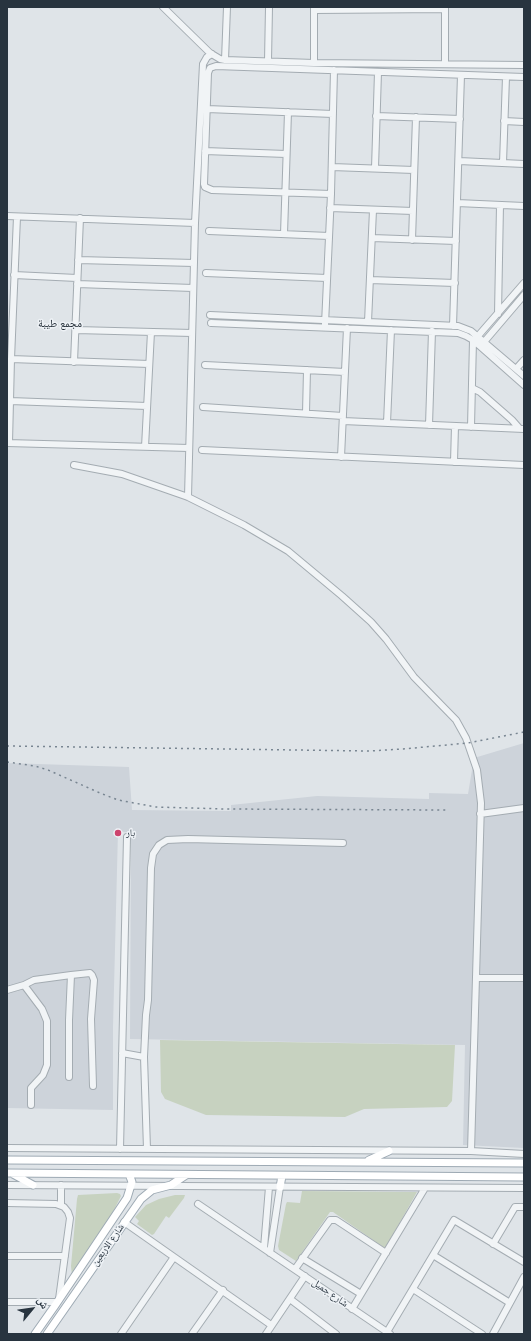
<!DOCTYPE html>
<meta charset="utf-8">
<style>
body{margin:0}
#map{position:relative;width:531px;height:1341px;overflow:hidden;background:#dfe4e8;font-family:"Fira Sans Condensed","Noto Naskh Arabic",sans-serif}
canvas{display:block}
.frame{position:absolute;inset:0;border:8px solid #28343f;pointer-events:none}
.north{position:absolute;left:12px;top:1289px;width:40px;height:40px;-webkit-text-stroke:3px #eef2f6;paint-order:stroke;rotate:61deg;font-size:11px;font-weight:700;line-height:16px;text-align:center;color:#28343f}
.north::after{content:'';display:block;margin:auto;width:14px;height:18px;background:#28343f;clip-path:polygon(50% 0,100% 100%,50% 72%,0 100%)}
</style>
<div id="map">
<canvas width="531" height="1341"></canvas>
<div class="frame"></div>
<div class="north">ش</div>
</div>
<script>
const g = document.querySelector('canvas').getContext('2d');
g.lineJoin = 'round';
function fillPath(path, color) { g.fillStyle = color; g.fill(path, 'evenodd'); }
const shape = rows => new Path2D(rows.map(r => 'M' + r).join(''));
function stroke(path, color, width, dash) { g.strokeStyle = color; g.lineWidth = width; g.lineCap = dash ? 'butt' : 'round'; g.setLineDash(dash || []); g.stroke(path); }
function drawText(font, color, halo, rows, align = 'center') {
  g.font = font + ' "Fira Sans Condensed","Noto Naskh Arabic",sans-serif'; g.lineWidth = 3; g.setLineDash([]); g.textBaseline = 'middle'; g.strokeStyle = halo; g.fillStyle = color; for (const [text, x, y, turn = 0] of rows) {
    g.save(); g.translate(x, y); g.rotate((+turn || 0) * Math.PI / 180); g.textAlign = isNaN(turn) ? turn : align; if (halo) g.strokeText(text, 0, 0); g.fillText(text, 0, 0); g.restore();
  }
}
fillPath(shape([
 [524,743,524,1148,463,1145,465,1045,130,1039,131,833,118,831,113,1027,113,1110,7,1108,7,763,129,767,132,810,231,811,231,805,317,796,429,799,429,793,468,794,474,758]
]), '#cdd3da');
fillPath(shape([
 [160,1040,455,1045,452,1101,447,1107,364,1109,345,1117,206,1115,165,1099,161,1092],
 [302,1191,417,1192,386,1247,383,1247,333,1212,330,1212,296,1261,279,1250,278,1246,286,1204,287,1202,300,1203],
 [117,1193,120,1194,121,1196,109,1220,72,1276,71,1266,77,1199,78,1195],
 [175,1195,185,1195,184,1198,169,1218,166,1216,154,1234,152,1235,137,1224,139,1221,135,1217,146,1205,159,1199]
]), '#c7d2c0');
const minor = shape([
 [163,7,210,53,220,59,225,60,314,63,524,65],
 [445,7,445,64],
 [314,10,445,9],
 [225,60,227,7],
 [268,61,269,7],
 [314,63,314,7],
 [207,109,333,114],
 [376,116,460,119],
 [504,121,524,122],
 [205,151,286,154],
 [459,161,524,164],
 [503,163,506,77],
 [332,167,414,170],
 [375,168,378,72],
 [331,194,212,190,205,187,204,184,208,73,210,68,216,66,524,77],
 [457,203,524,206],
 [330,208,413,211],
 [7,216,195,223],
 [209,231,329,236],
 [284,234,288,112],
 [372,238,456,241],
 [412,240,416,117],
 [78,260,194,263],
 [206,273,327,278],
 [14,275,77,278],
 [370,280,455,283],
 [77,284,193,288],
 [498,314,500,205],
 [210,315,458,326,471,331,524,376],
 [368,322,373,210],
 [211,323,458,333,466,336,473,340,524,385],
 [325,324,331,194,334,70],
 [453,326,461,75],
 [76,330,192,333],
 [478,336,524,283],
 [484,342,524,295],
 [11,359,149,364],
 [74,362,80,218],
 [205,365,345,372],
 [516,369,524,360],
 [472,388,480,392,512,420,519,428],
 [10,401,147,406],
 [203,407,343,416],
 [306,413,307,370],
 [343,421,524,429],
 [387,423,391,330],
 [429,425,432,331],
 [471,427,473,340],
 [7,443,189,448],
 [9,443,11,359,17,217],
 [145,447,151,332],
 [202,450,524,465],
 [341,457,347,328],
 [454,462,455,426],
 [74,465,122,474,188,497,244,525,288,551,342,596,371,622,386,639,414,677,456,720,466,738,477,770,481,803,471,1151],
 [188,497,195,223,203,64,207,57,212,54],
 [480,814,524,808],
 [71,975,90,973,92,975,94,980,91,1019,93,1086],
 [476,978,524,978],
 [24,985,34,980,71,975,69,1020,69,1077],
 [7,990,24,985,42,1009,47,1021,47,1065,43,1075,31,1088,31,1105],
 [122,1053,144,1057,146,1015,148,1000,151,868,153,854,159,845,167,840,188,839,343,843],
 [144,1057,147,1149],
 [7,1148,471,1151,524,1154],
 [120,1149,127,837],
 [7,1185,524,1188],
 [7,1203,56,1204,64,1207,68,1212,70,1218,59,1299],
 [198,1204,390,1334],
 [61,1205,61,1185],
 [124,1222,271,1325],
 [493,1244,515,1207,524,1207],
 [264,1248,269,1187],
 [270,1253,280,1187],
 [433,1255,510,1303],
 [7,1256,65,1256],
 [302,1258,361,1294],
 [295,1269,330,1220,336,1220,386,1253],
 [413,1289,482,1334],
 [290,1299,336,1334],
 [7,1302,57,1302],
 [352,1309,425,1188],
 [387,1332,454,1220,524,1262],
 [121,1334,174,1257],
 [192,1334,223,1290],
 [266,1334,305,1276],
 [493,1334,524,1277]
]);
const major = shape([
 [7,1160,524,1163],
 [369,1160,389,1151],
 [7,1173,524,1177],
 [13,1174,33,1185],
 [280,1187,282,1176],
 [35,1334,54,1307,127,1198,132,1182,129,1174],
 [47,1334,141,1199,152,1190,171,1185,186,1175]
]);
stroke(minor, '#a4acb2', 8);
stroke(major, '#9eaab4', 9);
stroke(minor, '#f1f4f6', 6);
stroke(major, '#fff', 7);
stroke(shape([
 [7,746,370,751,403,749,468,743,524,732],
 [7,762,35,766,48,770,100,793,118,800,156,807,225,809,447,810]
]), '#788591', 1.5, [2, 4]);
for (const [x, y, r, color] of [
 [118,833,4,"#cd436d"]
]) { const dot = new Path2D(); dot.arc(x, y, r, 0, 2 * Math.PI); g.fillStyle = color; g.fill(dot); stroke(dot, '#eef2f6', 1.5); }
drawText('10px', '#28343f', '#eef2f6', [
 ["بار",126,833]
], 'left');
drawText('10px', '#28343f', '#eef2f6', [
 ["شارع الاربعين",108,1245,-55],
 ["شارع جميل",330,1293,35]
]);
drawText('11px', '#1a252f', '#eef2f6', [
 ["مجمع طيبة",60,324]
]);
</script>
